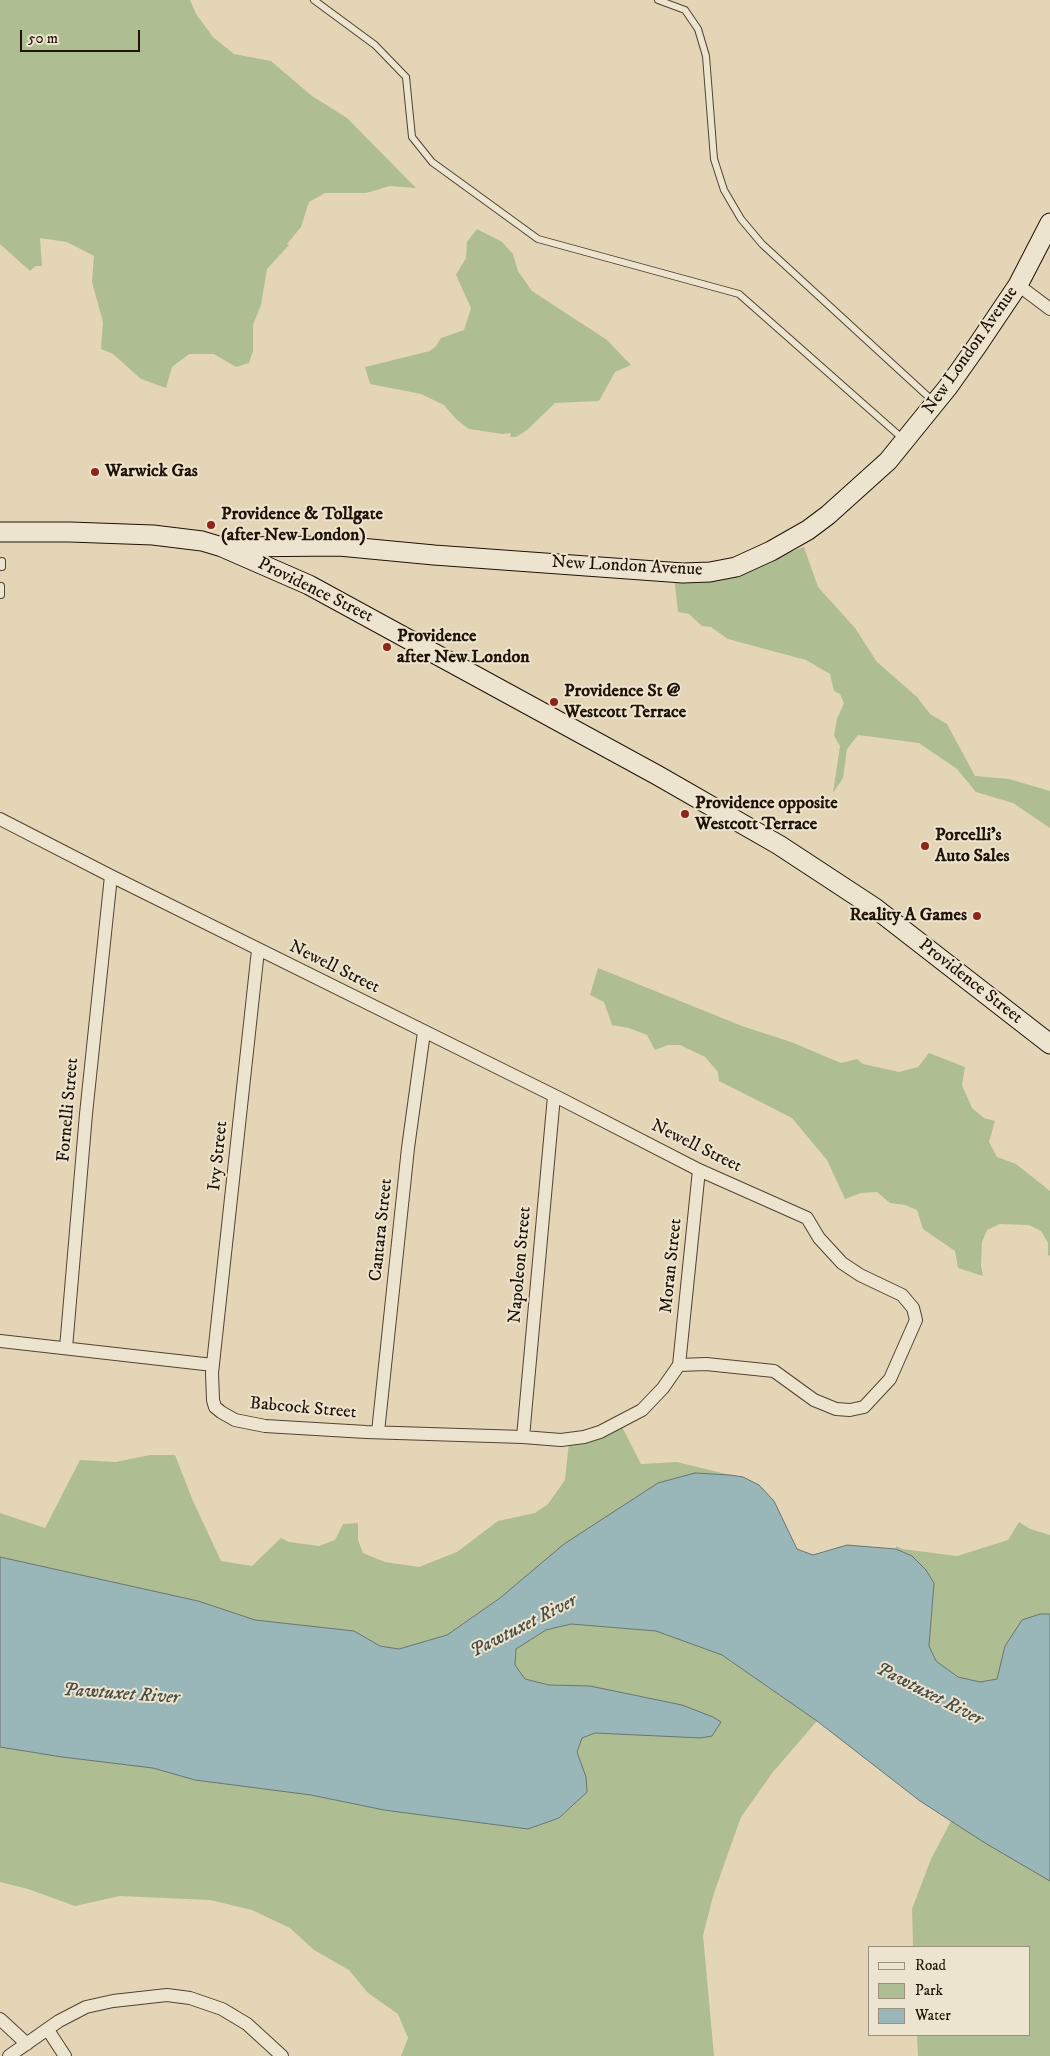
<!DOCTYPE html>
<style>
body{margin:0}
#map{position:relative;width:1050px;height:2056px;overflow:hidden;background:#e3d5b6;font-family:"IM FELL DW Pica",serif}
canvas{display:block}
.legend{position:absolute;left:868px;top:1946px;width:162px;height:90px;box-sizing:border-box;background:#ede4d0;border:1px solid #9b907f;margin:0;padding:6px 9px;list-style:none;font-size:15px;color:#1f1306}
.legend li{display:flex;align-items:center;gap:10px;height:25px}
.legend b{width:25px;border:1px solid #9b907f}
.scale{position:absolute;left:20px;top:30px;width:120px;height:22px;box-sizing:border-box;border:2px solid #1f1306;border-top:0;padding-left:6px;font-size:15px;line-height:18px;white-space:nowrap;color:#1f1306;-webkit-text-stroke:4px #ede4d0;paint-order:stroke}
</style>
<div id="map">
<canvas width="1050" height="2056"></canvas>
<ul class="legend">
<li><b style="height:6px;background:#ede4d0"></b>Road</li>
<li><b style="height:14px;background:#afbe92"></b>Park</li>
<li><b style="height:14px;background:#99b6b8"></b>Water</li>
</ul>
<div class="scale">50 m</div>
</div>
<script>
const g = document.querySelector('canvas').getContext('2d');
g.lineJoin = 'round';
function fillPath(path, color) { g.fillStyle = color; g.fill(path, 'evenodd'); }
const shape = rows => new Path2D(rows.map(r => 'M' + r).join(''));
function stroke(path, color, width, dash) { g.strokeStyle = color; g.lineWidth = width; g.lineCap = dash ? 'butt' : 'round'; g.setLineDash(dash || []); g.stroke(path); }
function drawText(font, color, halo, rows, align = 'center') {
  g.font = font + ' "IM FELL DW Pica",serif'; g.lineWidth = 4; g.setLineDash([]); g.textBaseline = 'middle'; g.strokeStyle = halo; g.fillStyle = color; for (const [text, x, y, turn = 0] of rows) {
    g.save(); g.translate(x, y); g.rotate((+turn || 0) * Math.PI / 180); g.textAlign = isNaN(turn) ? turn : align; if (halo) g.strokeText(text, 0, 0); g.fillText(text, 0, 0); g.restore();
  }
}
fillPath(shape([
 [0,0,190,0,196,14,213,37,234,54,271,61,312,96,347,118,416,188,390,186,366,193,325,193,309,202,301,227,287,244,289,245,267,269,261,305,253,325,253,351,249,363,236,367,214,354,189,354,172,367,166,388,141,379,113,354,101,349,103,322,92,282,94,256,67,242,40,238,42,266,36,266,30,271,0,244],
 [477,229,502,242,513,254,518,271,532,291,607,340,631,365,615,372,599,401,555,403,527,430,516,437,510,437,511,433,502,434,469,429,457,420,444,405,421,394,370,384,365,367,430,351,436,346,441,338,464,330,471,308,456,275,466,258,467,242],
 [804,547,818,587,855,628,877,662,917,697,930,714,947,724,975,776,1009,779,1050,791,1050,828,1013,803,976,792,957,769,919,743,858,735,847,749,843,778,833,793,840,746,834,736,837,719,844,703,840,694,834,691,830,674,806,660,728,639,711,627,702,626,689,614,678,612,674,575,775,558],
 [598,968,742,1026,791,1042,841,1063,857,1059,863,1064,899,1072,918,1067,929,1053,965,1067,962,1085,972,1108,984,1118,995,1121,989,1142,997,1157,1016,1164,1050,1191,1050,1255,1048,1256,1048,1243,1041,1231,1029,1225,1000,1224,987,1230,982,1242,981,1266,983,1276,958,1268,955,1251,923,1229,917,1210,905,1205,890,1203,877,1192,861,1193,845,1199,827,1160,792,1118,719,1081,718,1072,705,1057,680,1045,668,1045,655,1050,647,1035,629,1028,612,1025,604,1002,590,995],
 [620,1423,641,1464,677,1462,730,1475,695,1473,500,1598,447,1635,399,1649,380,1646,354,1631,255,1620,198,1601,0,1557,0,1513,45,1528,80,1460,116,1462,150,1455,175,1455,193,1501,221,1561,252,1566,281,1538,289,1542,319,1546,335,1540,343,1524,358,1523,358,1540,363,1553,385,1562,419,1567,457,1552,498,1521,535,1513,548,1504,565,1480,569,1442],
 [1019,1522,1030,1529,1050,1535,1050,1614,1040,1614,1005,1646,997,1679,980,1682,958,1677,936,1661,929,1646,934,1583,926,1570,912,1556,896,1549,896,1546,902,1549,957,1556,1008,1540],
 [571,1624,656,1631,722,1655,817,1721,773,1772,741,1817,714,1893,703,1935,714,2056,401,2056,408,2038,398,2014,368,1993,349,1970,314,1950,290,1928,252,1910,210,1900,120,1896,75,1906,28,1889,0,1882,0,1747,62,1757,153,1768,195,1780,311,1795,384,1810,528,1829,586,1777,577,1752,582,1738,595,1733,642,1735,682,1705,590,1686,549,1685,525,1679,515,1665,516,1649,546,1630],
 [951,1821,1050,1881,1050,2056,918,2056,917,2035,1029,2035,1029,1947,913,1947,912,1909,931,1859]
]), '#afbe92');
const water = shape([
 [695,1473,730,1475,743,1477,759,1485,774,1501,797,1549,813,1555,847,1545,896,1549,912,1556,926,1570,934,1583,929,1646,936,1661,958,1677,980,1682,997,1679,1005,1646,1022,1620,1040,1614,1050,1614,1050,1881,985,1843,920,1801,817,1721,722,1655,656,1631,571,1624,546,1630,516,1649,515,1665,525,1679,549,1685,590,1686,682,1705,713,1717,721,1722,712,1736,701,1738,595,1733,582,1738,577,1752,586,1777,587,1792,559,1818,528,1829,384,1810,311,1795,195,1780,153,1768,62,1757,0,1747,0,1557,198,1601,255,1620,354,1631,380,1646,399,1649,447,1635,500,1598,564,1544,658,1483,695,1473]
]);
fillPath(water, '#99b6b8');
stroke(water, '#687571', 1);
const lane = shape([
 [314,0,375,45,406,77,412,137,432,162,538,239,739,294,902,438],
 [658,0,685,10,698,29,706,56,714,159,724,190,741,219,762,244,933,401],
 [2,567,2,561],
 [1,595,1,586]
]);
const street = shape([
 [1018,285,1050,309],
 [0,819,111,876,561,1099,699,1170,807,1218,819,1238,842,1263,860,1275,902,1295,913,1308,916,1320,890,1379,864,1407,850,1410,836,1409,814,1400,774,1371,706,1364,679,1365,663,1388,642,1410,600,1432,584,1437,561,1440,523,1437,366,1432,265,1426,235,1420,221,1412,215,1407,213,1400,212,1373,258,950],
 [0,1341,213,1365],
 [66,1348,86,1114,111,876],
 [679,1365,699,1170],
 [378,1432,408,1148,424,1032],
 [523,1437,554,1096],
 [0,2019,27,2044],
 [48,2030,65,2056],
 [9,2056,59,2021,86,2007,113,2001,167,1995,190,1998,222,2009,247,2024,282,2056]
]);
const secondary = shape([
 [0,532,70,532,153,535,202,541,222,547,309,585,657,775,779,845,875,908,1050,1044],
 [230,547,339,546,434,555,683,573,710,572,736,567,771,551,808,530,828,515,888,461,948,387,977,346,1018,285,1050,223]
]);
stroke(lane, '#504432', 8);
stroke(street, '#504432', 14);
stroke(secondary, '#1f1306', 21);
stroke(lane, '#ede4d0', 6);
stroke(street, '#ede4d0', 12);
stroke(secondary, '#ede4d0', 19);
for (const [x, y, r, color] of [
 [95,472,5,"#8f2418"],
 [211,525,5,"#8f2418"],
 [387,647,5,"#8f2418"],
 [554,702,5,"#8f2418"],
 [685,814,5,"#8f2418"],
 [925,846,5,"#8f2418"],
 [977,916,5,"#8f2418"]
]) { const dot = new Path2D(); dot.arc(x, y, r, 0, 2 * Math.PI); g.fillStyle = color; g.fill(dot); stroke(dot, '#ede4d0', 2); }
drawText('18px', '#1f1306', '#ede4d0', [
 ["New London Avenue",971,351,-55],
 ["New London Avenue",627,567,3],
 ["Providence Street",315,591,26],
 ["Newell Street",334,968,26],
 ["Providence Street",970,982,38],
 ["Fornelli Street",69,1110,-85],
 ["Newell Street",696,1147,26],
 ["Ivy Street",219,1156,-84],
 ["Cantara Street",382,1230,-84],
 ["Napoleon Street",521,1265,-85],
 ["Moran Street",672,1266,-84],
 ["Babcock Street",303,1409,5]
]);
drawText('bold 18px', '#1f1306', '#ede4d0', [
 ["Warwick Gas",105,472],
 ["Providence & Tollgate",221,515],
 ["(after New London)",221,536],
 ["Providence",397,637],
 ["after New London",397,658],
 ["Providence St @",564,692],
 ["Westcott Terrace",564,713],
 ["Providence opposite",695,804],
 ["Westcott Terrace",695,825],
 ["Porcelli's",935,836],
 ["Auto Sales",935,857],
 ["Reality A Games",967,916,"right"]
], 'left');
drawText('italic 19px', '#4a4c44', '#ede4d0', [
 ["Pawtuxet River",524,1627,-27],
 ["Pawtuxet River",121,1695,4],
 ["Pawtuxet River",929,1695,27]
]);
</script>
